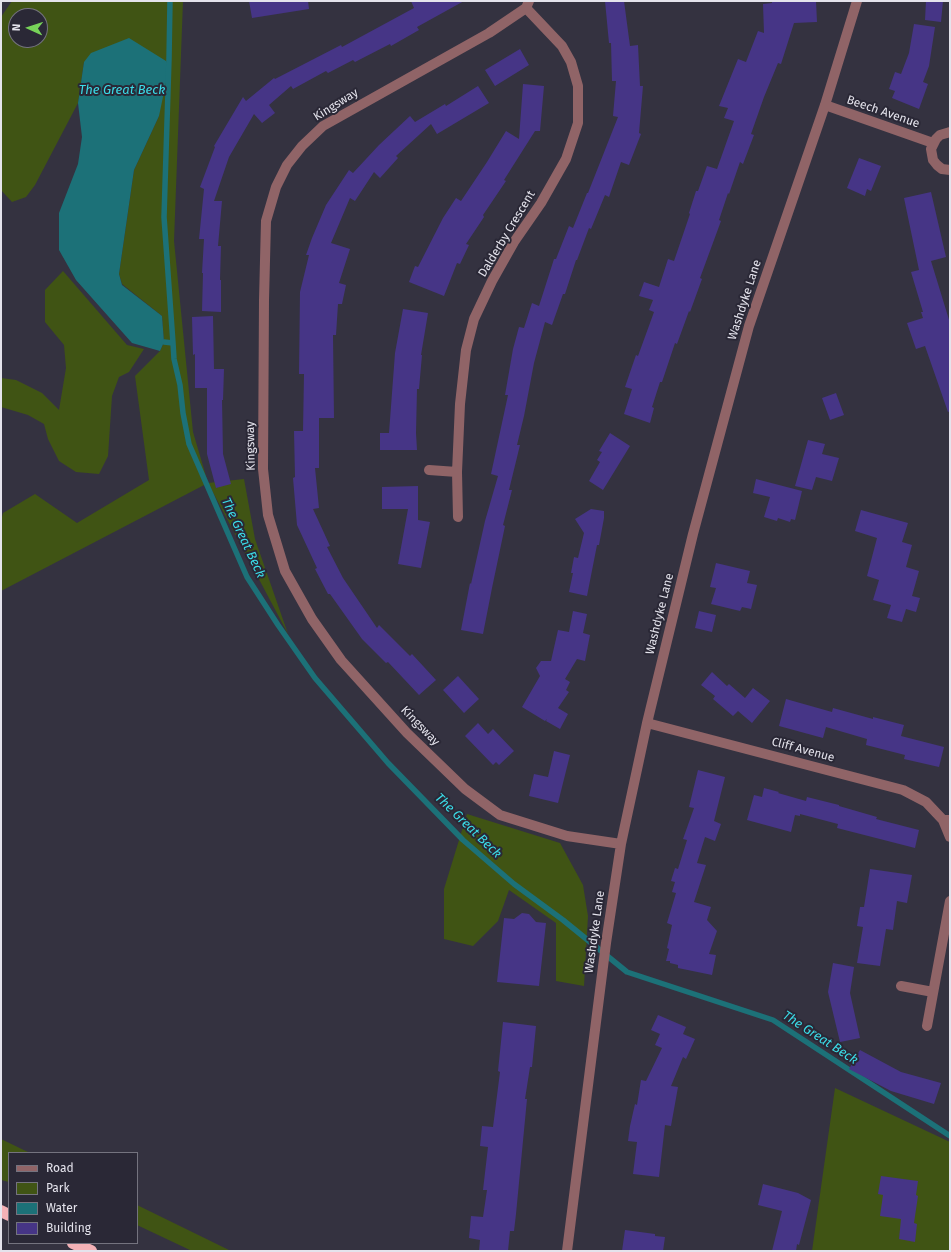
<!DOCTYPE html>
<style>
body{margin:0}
#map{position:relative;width:951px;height:1252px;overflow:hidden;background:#343240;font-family:"Fira Sans",sans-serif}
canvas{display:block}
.frame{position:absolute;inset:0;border:2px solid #e4e3ec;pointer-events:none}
.legend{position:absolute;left:8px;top:1152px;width:130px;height:92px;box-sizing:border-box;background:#2a2836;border:1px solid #74737f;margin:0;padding:5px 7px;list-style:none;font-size:12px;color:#e4e3ec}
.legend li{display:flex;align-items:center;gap:8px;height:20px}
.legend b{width:20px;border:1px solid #74737f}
.north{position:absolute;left:8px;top:8px;width:40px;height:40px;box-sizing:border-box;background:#2a2836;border:1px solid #74737f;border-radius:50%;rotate:273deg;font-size:11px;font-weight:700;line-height:16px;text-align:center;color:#e4e3ec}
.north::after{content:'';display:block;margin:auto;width:14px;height:18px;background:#77d259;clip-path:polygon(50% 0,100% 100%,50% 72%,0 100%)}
</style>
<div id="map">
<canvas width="951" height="1252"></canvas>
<div class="frame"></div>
<ul class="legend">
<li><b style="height:5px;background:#906467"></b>Road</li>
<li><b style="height:11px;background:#405414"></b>Park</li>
<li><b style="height:11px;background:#1c7178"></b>Water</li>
<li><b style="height:11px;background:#463586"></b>Building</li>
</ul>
<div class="north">N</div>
</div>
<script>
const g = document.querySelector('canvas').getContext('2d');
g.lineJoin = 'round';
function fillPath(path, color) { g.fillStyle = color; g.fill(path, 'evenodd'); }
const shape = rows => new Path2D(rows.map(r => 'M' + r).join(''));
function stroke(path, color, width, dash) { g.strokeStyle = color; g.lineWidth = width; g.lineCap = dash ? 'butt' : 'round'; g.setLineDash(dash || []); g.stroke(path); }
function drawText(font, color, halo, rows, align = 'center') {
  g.font = font + ' "Fira Sans",sans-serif'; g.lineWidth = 4; g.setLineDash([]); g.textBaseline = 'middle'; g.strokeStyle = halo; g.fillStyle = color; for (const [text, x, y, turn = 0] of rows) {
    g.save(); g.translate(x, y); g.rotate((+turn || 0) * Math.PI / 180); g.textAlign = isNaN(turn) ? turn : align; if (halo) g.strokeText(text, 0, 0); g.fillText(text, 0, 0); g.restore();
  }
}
fillPath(shape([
 [12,1,183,1,174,241,193,432,208,483,244,479,255,539,288,634,208,483,1,591,1,521,3,513,35,494,77,523,149,480,135,376,160,351,164,342,162,316,122,284,119,274,134,170,159,116,84,62,78,103,35,185,26,197,12,202,1,190,1,17],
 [16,16,40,16,40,40,16,40],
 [63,271,127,345,144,349,129,372,119,377,112,396,108,456,99,474,76,472,59,461,48,439,44,424,28,415,1,407,1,378,16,380,42,393,59,410,66,368,64,345,45,322,45,290],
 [467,814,560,843,583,885,588,916,584,986,556,981,556,923,509,890,498,921,473,946,444,939,444,889],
 [835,1088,950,1142,950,1251,812,1251],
 [1,1139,30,1153,9,1153,9,1182,1,1180],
 [137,1205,231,1251,192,1251,137,1225]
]), '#405414');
fillPath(shape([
 [129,38,166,61,169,68,159,116,134,170,119,274,122,285,162,316,164,342,160,351,132,343,76,280,59,250,59,213,78,164,82,137,78,103,84,62,91,53]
]), '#1c7178');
stroke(shape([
 [170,1,169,59,164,217,173,343],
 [164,342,173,343,174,359,180,385,183,413,189,444,247,577,278,625,315,678,388,763,463,840,514,884,563,920,627,972,773,1020,950,1136]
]), '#1c7178', 5.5);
fillPath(shape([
 [249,1,308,1,309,9,252,18],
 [411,1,464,1,417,27,419,30,391,46,390,44,355,62,353,60,328,73,326,71,293,89,291,86,269,105,275,113,262,123,254,114,229,157,214,201,222,201,218,246,221,246,220,280,221,280,221,312,202,311,203,273,202,273,204,239,199,239,204,189,200,187,215,147,214,146,243,97,246,101,274,78,275,79,341,45,342,47,414,8],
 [605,1,624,1,630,46,638,45,640,86,643,86,639,133,641,134,629,165,621,162,609,197,605,195,591,229,589,228,577,260,576,260,565,294,563,294,552,325,545,322,534,363,524,416,517,445,520,445,509,490,512,490,503,525,505,526,492,588,483,634,461,630,470,583,471,584,485,521,498,476,491,474,508,395,505,395,513,349,519,327,524,328,532,303,539,306,554,259,556,259,569,226,573,228,587,193,588,193,618,117,613,116,616,81,612,81,611,43,609,43],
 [772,1,816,1,817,22,794,23,781,64,778,63,764,97,751,134,754,135,743,164,740,162,729,194,728,193,719,220,721,221,700,278,702,279,690,312,689,311,677,344,675,343,662,382,660,382,652,407,654,408,650,423,624,414,632,389,625,387,636,355,638,356,654,312,649,310,653,300,639,296,644,282,659,287,668,259,674,261,690,214,689,213,696,191,698,191,707,166,717,169,734,121,724,118,728,108,719,106,738,59,746,62,758,31,764,33,763,4,772,3],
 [926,1,943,1,941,22,925,20],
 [914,24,935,27,929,66,923,82,928,84,919,109,892,98,895,91,889,89,895,72,901,74,909,53],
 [520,49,529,65,495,86,485,70],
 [523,84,544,86,540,131,535,131,504,180,506,181,483,215,484,217,466,244,469,245,460,264,457,263,444,296,409,282,415,266,418,267,443,218,456,198,461,201,487,162,506,131,519,139],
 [478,86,489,103,437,134,431,124,396,156,398,158,380,178,374,172,355,201,350,198,331,243,350,249,339,283,346,285,342,304,338,304,336,335,333,335,334,418,319,418,319,468,315,468,319,508,313,509,330,546,327,547,343,578,377,628,379,625,410,656,412,654,436,680,419,695,388,662,386,663,362,639,330,594,328,594,315,569,317,568,297,525,293,478,295,477,294,431,303,431,304,374,299,374,300,292,309,255,306,255,312,238,326,205,349,170,353,173,379,145,410,116,415,122,445,104,446,106],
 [859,158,881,166,871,191,867,189,865,196,847,188],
 [931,192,946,257,931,261,950,323,950,411,948,412,925,346,916,349,907,323,923,318,921,312,923,312,911,272,919,270,904,198],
 [403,309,428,313,421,355,422,355,419,389,417,389,416,433,417,450,380,450,380,433,389,433,395,353],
 [213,316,214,369,224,369,223,400,222,400,223,454,231,484,216,488,207,454,207,388,195,388,195,354,193,355,192,317],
 [836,393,844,415,830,420,822,398],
 [610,433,630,446,603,490,589,481,600,462,597,460,602,452,599,451],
 [808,440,825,444,822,454,839,458,832,481,816,477,812,490,795,486],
 [756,479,802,491,795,520,791,519,790,522,778,518,777,521,764,517,770,497,753,493],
 [418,486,418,520,430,522,421,568,398,564,408,509,382,509,382,487],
 [591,509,604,511,604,518,599,545,597,545,587,596,569,592,573,573,571,573,574,557,578,558,584,533,575,519],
 [861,510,908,523,902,542,912,545,906,567,919,571,912,596,920,598,916,612,906,609,902,622,887,618,891,605,873,600,879,580,867,576,877,538,855,531],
 [716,563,750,571,747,583,757,585,751,609,742,607,740,611,711,604,716,588,710,587],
 [573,611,587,614,583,633,590,635,585,661,577,659,565,679,570,682,566,690,569,692,558,708,568,714,560,729,546,721,547,719,545,721,522,707,540,676,536,668,541,661,551,661,558,630,569,632],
 [699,611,716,615,712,632,695,628],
 [712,672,727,686,729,684,745,698,753,688,770,701,752,723,738,711,733,716,713,699,715,696,701,685],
 [458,676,479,699,464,713,443,690],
 [786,699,832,712,833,708,873,719,873,717,904,725,901,736,944,747,939,767,904,759,905,755,866,745,867,739,826,727,823,738,779,726],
 [478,723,488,734,493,729,514,751,499,765,496,762,493,765,465,736],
 [554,751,570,755,558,803,529,796,534,774,548,777],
 [698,770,725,777,714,821,721,824,715,841,705,837,697,863,706,865,694,902,711,907,707,920,717,931,709,954,716,955,712,975,678,968,678,965,670,963,670,961,666,961,669,949,667,948,672,925,667,923,676,893,672,892,675,882,671,881,675,868,678,869,687,840,683,839,694,808,689,807],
 [764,788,779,792,778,793,806,801,807,797,839,805,839,806,877,817,876,819,919,830,915,848,837,828,838,824,800,814,800,816,795,815,791,832,747,820,754,795,762,797],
 [870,869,912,875,907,903,897,901,893,930,886,929,880,966,857,963,863,927,857,926,860,907,864,907],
 [522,913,529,914,536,922,546,923,539,986,497,982,504,918,514,919],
 [833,963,854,967,850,993,860,1038,840,1042,828,992],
 [658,1015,686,1027,683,1034,695,1039,686,1059,683,1057,671,1086,678,1087,671,1126,665,1125,659,1177,633,1174,637,1142,628,1141,630,1126,635,1104,637,1105,641,1080,646,1081,662,1048,655,1045,660,1034,651,1030],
 [503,1022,536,1026,532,1067,530,1067,525,1099,527,1099,516,1214,514,1231,510,1231,508,1251,479,1251,480,1240,469,1238,471,1216,483,1217,487,1190,483,1190,488,1147,480,1146,482,1126,493,1127,500,1072,498,1071],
 [860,1050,901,1072,941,1083,934,1104,891,1091,849,1069],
 [881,1176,918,1181,916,1195,918,1196,914,1223,917,1224,915,1242,899,1239,901,1219,880,1216,883,1195,878,1194],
 [763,1184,798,1193,811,1200,799,1245,797,1244,796,1251,772,1251,782,1211,758,1205],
 [625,1230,655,1234,655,1236,665,1237,663,1251,622,1251]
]), '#463586');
stroke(shape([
 [529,1,526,8,489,33,323,126,302,146,287,165,276,187,266,221,264,300,263,469,268,515,285,571,312,619,341,660,407,733,465,789,500,815,567,836,621,844],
 [825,105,933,143],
 [950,132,940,135,936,139,931,149,933,160,937,165,942,169,950,170],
 [429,470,457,472],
 [458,517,457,472,460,404,466,350,474,319,492,281,514,242,541,203,566,159,578,123,578,86,571,62,562,46,526,8],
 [647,723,903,790,926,802,943,820,950,820],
 [943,820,950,837],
 [901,986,933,992],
 [927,1026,950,901],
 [567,1251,606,943,621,844,647,723,693,534,749,326,825,105,857,1]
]), '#906467', 10);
stroke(shape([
 [1,1211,9,1215],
 [73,1243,91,1251]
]), '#f3b1b6', 12);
drawText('12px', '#e4e3ec', '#2a2836', [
 ["Kingsway",336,105,-32],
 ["Beech Avenue",883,112,19],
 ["Dalderby Crescent",507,234,-59],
 ["Washdyke Lane",745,300,-72],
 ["Kingsway",251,446,-91],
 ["Washdyke Lane",660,614,-76],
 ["Kingsway",420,726,46],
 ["Cliff Avenue",803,750,15],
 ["Washdyke Lane",595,932,-82]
]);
drawText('italic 13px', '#3bdce8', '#2a2836', [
 ["The Great Beck",122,90],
 ["The Great Beck",243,538,65],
 ["The Great Beck",468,826,44],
 ["The Great Beck",820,1038,33]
]);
</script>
